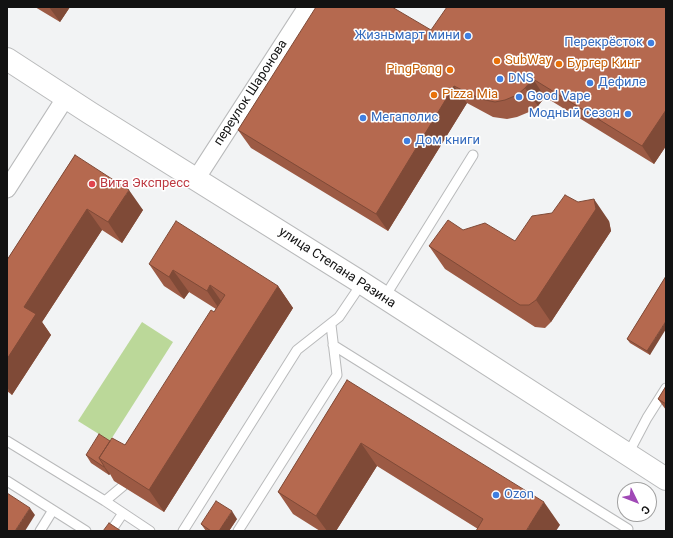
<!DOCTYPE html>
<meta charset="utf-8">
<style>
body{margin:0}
#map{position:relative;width:673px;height:538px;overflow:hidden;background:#f2f3f4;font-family:Roboto,sans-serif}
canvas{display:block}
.frame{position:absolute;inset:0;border:8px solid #121212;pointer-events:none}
.north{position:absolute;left:617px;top:482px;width:40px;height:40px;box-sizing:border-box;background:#fff;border:1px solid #a0a0a0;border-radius:50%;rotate:133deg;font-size:11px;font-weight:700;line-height:16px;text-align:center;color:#121212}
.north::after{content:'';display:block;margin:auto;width:14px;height:18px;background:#a049b6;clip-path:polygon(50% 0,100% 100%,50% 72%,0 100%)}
</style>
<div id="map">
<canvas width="673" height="538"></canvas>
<div class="frame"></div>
<div class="north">С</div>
</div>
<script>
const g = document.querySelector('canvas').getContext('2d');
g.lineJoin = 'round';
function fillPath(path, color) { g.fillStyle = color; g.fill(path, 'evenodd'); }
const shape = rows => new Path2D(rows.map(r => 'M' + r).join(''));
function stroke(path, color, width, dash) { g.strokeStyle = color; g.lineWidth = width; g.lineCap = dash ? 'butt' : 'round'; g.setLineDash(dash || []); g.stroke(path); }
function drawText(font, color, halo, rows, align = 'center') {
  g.font = font + ' Roboto,sans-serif'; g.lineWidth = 3; g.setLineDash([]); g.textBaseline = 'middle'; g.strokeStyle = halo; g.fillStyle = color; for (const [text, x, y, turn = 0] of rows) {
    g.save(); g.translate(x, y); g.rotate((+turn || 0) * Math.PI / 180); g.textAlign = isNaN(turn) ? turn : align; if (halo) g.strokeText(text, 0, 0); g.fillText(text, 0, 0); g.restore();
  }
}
fillPath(shape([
 [142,322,173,342,110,441,78,421]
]), '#bbd899');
const lane = shape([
 [384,298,473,155],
 [333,345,628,529],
 [7,441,105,501,150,531],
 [628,454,647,418,666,388],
 [7,481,86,531],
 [105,501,123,486],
 [40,531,53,510],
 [111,531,123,513],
 [183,531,297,350,339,317,362,283],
 [238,531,337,375,331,325]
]);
const street = shape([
 [196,179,307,7],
 [7,189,66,97]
]);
const secondary = shape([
 [7,59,90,113,362,283,666,479]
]);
stroke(lane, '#b9babb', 11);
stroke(street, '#b9babb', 19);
stroke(secondary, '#b9babb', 24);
stroke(lane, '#fff', 9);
stroke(street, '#fff', 17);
stroke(secondary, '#fff', 22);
fillPath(shape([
 [35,7,70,7,60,22],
 [666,7,666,146,654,164,545,97,538,106,529,112,517,117,507,119,493,117,467,103,388,231,251,148,238,130,431,30],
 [75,155,143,210,122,243,102,230,42,322,51,335,12,395,7,391,7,260],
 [609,221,611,231,551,322,545,328,535,327,445,269,429,246,463,230,515,241],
 [149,264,278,286,293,308,164,512,114,481,110,474,109,475,91,463,86,455,110,441,125,445,216,309,189,292,184,299,164,286],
 [666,276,650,355,630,343,627,339],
 [347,380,560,525,478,529,377,466,336,531,320,531,293,514,278,492],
 [666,386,666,410,658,399],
 [237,519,229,531,206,531,201,524]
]), '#9c5a44');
fillPath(shape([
 [49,7,70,7,60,22],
 [533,79,545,97,538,106,525,88],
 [454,86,467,103,388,231,376,214],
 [666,110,666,146,654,164,642,146],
 [129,190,143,210,122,243,108,222],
 [594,199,609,221,611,231,551,322,536,300],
 [87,209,102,230,42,322,51,335,12,395,7,387,7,359,24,307],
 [173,270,189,292,184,299,169,277],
 [210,285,226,308,222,313,207,291],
 [278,286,293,308,164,512,149,490],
 [666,321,666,329,650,355,647,351],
 [361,443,377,466,336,531,327,531,316,516],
 [104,466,110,474,109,475,104,467],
 [544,502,560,525,556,531,526,531],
 [30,508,35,515,25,531,15,531],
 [232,511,237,519,229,531,219,531]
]), '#7f4a37');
const building = shape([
 [316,7,392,7,431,30,447,7,666,7,666,110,642,146,533,79,525,88,517,95,505,100,495,102,481,99,454,86,376,214,238,130,316,7],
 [75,155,129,190,108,222,87,209,24,307,36,314,7,359,7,260,75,155],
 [565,195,578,202,594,199,596,209,536,300,529,305,520,305,429,246,448,220,463,230,485,223,515,241,532,216,552,213,565,195],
 [176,221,278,286,149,490,99,458,112,438,125,445,211,310,214,312,225,295,210,285,207,291,173,270,169,277,149,264,176,221],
 [666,276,666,321,647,351,627,339,666,276],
 [347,380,544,502,526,531,476,531,483,519,361,443,316,516,278,492,347,380],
 [666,386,666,404,658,399,666,386],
 [99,434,110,441,99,458,104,466,104,467,86,455,99,434],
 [7,493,30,508,15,531,7,531,7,493],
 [216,501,232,511,219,531,211,531,201,524,216,501],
 [109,523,121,531,103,531,109,523]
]);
fillPath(building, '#b5694f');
stroke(building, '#7f4a37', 1);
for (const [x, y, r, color] of [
 [468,36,4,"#3f7fe0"],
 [651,43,4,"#3f7fe0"],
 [497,61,4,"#e8710a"],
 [559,64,4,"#e8710a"],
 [450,70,4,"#e8710a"],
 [500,79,4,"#3f7fe0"],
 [590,83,4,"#3f7fe0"],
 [434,95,4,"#e8710a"],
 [519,97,4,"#3f7fe0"],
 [628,114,4,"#3f7fe0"],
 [363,118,4,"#3f7fe0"],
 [407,141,4,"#3f7fe0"],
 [92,184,4,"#e0444e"],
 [496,495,4,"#3f7fe0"]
]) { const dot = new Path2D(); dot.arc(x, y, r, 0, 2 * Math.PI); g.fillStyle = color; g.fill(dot); stroke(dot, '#fff', 1.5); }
drawText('13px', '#366cbe', '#fff', [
 ["Жизньмарт мини",460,36,"right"],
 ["Перекрёсток",643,43,"right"],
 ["DNS",508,79],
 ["Дефиле",598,83],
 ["Good Vape",527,97],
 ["Модный Сезон",620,114,"right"],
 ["Мегаполис",371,118],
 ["Дом книги",415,141],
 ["Ozon",504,495]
], 'left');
drawText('13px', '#c56008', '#fff', [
 ["SubWay",505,61],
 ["Бургер Кинг",567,64],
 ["PingPong",442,70,"right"],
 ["Pizza Mia",442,95]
], 'left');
drawText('13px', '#121212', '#fff', [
 ["переулок Шаронова",251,93,-57],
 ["улица Степана Разина",337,268,33]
]);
drawText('13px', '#be3a42', '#fff', [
 ["Вита Экспресс",100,184]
], 'left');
</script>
